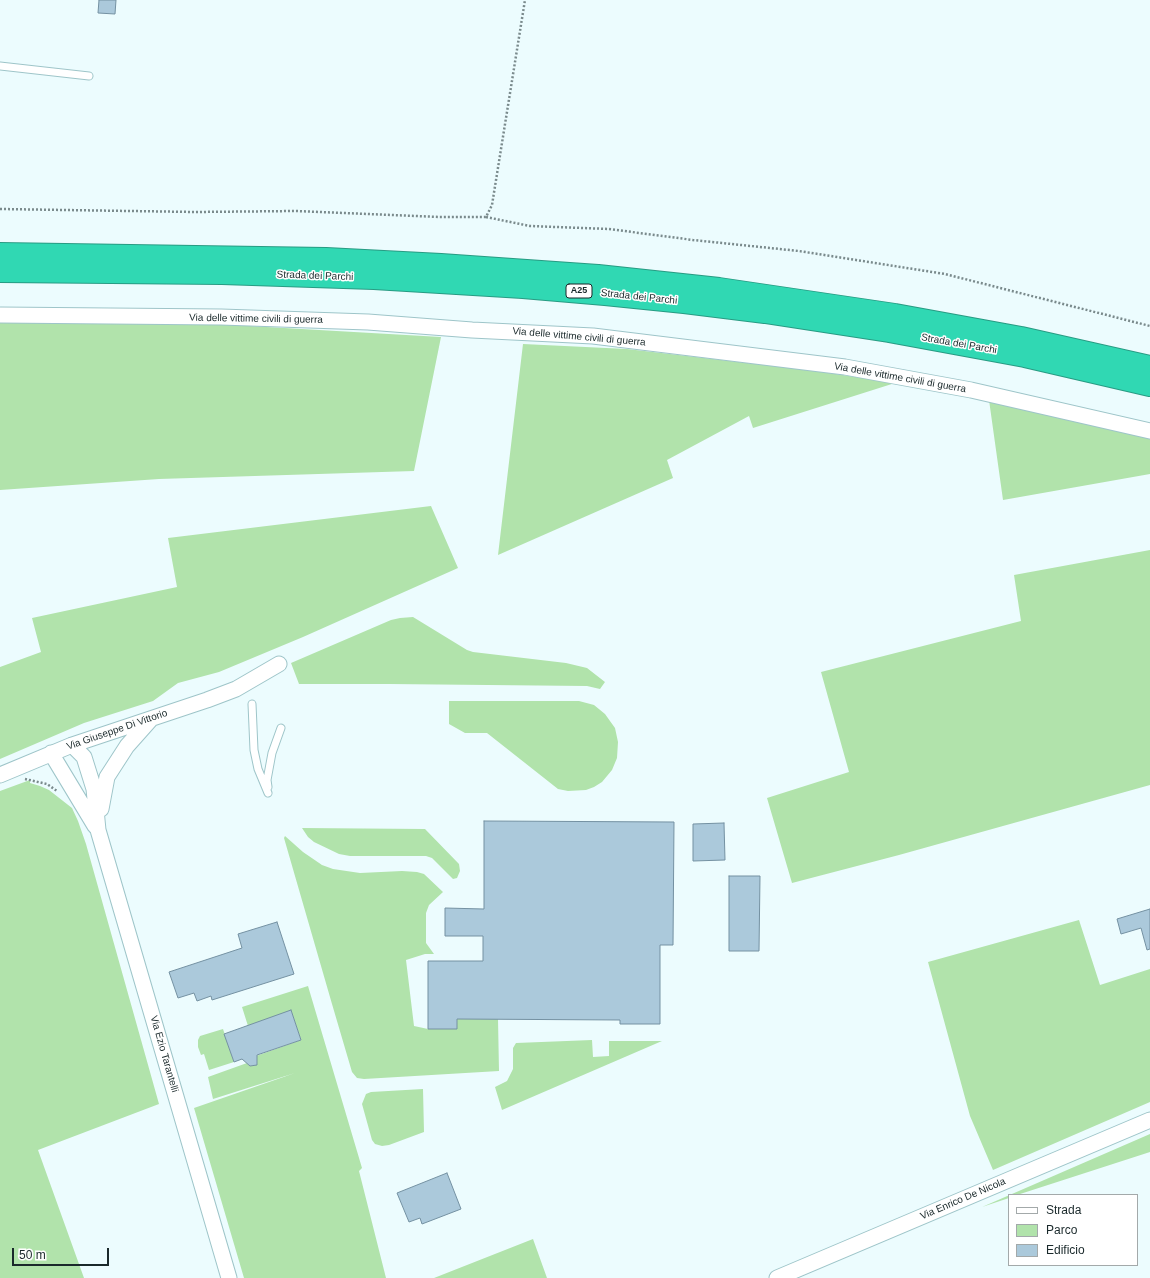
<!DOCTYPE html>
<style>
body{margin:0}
#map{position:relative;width:1150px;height:1278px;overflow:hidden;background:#ecfcfe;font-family:Arial,sans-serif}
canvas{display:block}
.legend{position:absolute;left:1008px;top:1194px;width:130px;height:72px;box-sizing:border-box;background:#fff;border:1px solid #a3a9aa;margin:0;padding:5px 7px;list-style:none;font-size:12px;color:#1a292b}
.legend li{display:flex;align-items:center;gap:8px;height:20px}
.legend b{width:20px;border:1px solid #a3a9aa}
.scale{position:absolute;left:12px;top:1248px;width:97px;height:18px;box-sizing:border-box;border:2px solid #1a292b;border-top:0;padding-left:5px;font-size:12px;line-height:14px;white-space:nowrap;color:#1a292b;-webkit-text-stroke:3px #fff;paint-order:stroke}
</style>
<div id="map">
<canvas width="1150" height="1278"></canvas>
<ul class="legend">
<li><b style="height:5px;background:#fff"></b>Strada</li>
<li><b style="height:11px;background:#b1e3ab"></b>Parco</li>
<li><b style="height:11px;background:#abc9db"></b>Edificio</li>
</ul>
<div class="scale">50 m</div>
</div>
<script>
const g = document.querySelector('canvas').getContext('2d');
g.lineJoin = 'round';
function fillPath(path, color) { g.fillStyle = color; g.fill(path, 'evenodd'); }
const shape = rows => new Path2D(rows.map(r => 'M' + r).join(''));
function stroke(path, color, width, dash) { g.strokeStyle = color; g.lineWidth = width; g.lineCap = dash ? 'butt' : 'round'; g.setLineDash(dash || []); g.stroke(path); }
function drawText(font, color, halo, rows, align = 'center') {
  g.font = font + ' Arial,sans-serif'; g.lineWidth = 3; g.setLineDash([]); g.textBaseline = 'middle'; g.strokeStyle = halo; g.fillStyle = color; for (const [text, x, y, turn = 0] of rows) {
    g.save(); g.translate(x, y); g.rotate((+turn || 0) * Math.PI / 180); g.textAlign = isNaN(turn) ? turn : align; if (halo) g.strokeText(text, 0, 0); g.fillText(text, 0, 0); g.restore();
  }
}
fillPath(shape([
 [0,322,232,325,441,337,414,471,159,479,0,490],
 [523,344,627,349,816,371,895,383,753,428,749,416,667,460,673,478,498,555],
 [989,400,1150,438,1150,474,1003,500],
 [431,506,458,568,303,637,219,672,178,683,153,701,84,723,0,759,0,667,41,652,32,618,177,587,168,538],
 [1150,550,1150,785,899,855,792,883,767,798,849,772,821,672,1021,621,1014,575],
 [413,617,467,650,473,652,566,663,587,668,605,682,600,689,587,686,389,684,299,684,291,663,391,620,400,618],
 [449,701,579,701,594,705,605,714,615,728,618,742,617,758,612,770,602,782,594,787,586,790,568,791,558,789,487,733,465,733,449,724],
 [30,780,30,783,40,786,49,790,72,808,78,821,86,844,159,1104,38,1150,84,1278,0,1278,0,791],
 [302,828,425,829,459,864,460,871,457,878,453,879,432,858,426,856,350,856,339,854,314,842,308,837],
 [285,836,303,852,322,865,333,869,360,873,402,871,417,872,424,874,443,892,429,905,426,913,426,943,434,954,425,954,406,960,414,1026,428,1029,457,1029,457,1019,498,1019,499,1071,364,1079,357,1078,352,1072,332,1004,284,838],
 [1079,920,1100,985,1150,969,1150,1102,993,1170,970,1116,928,962],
 [308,986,362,1168,359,1171,386,1278,244,1278,194,1108,295,1073,213,1099,208,1077,247,1063,250,1066,255,1065,257,1062,256,1056,301,1040,291,1011,248,1026,242,1007],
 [223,1029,234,1062,209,1070,204,1054,201,1055,198,1047,198,1040,200,1036],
 [592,1040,593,1057,609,1056,609,1041,662,1041,502,1110,495,1087,507,1081,513,1069,513,1048,516,1043],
 [423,1089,424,1132,389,1145,382,1146,375,1144,372,1140,362,1104,366,1094,371,1092],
 [1150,1134,1150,1152,1017,1195,1009,1195,1009,1198,982,1207],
 [533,1239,547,1278,434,1278]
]), '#b1e3ab');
const building = shape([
 [99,0,116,0,115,14,98,13,99,0],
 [484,821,674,822,673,945,660,945,660,1024,620,1024,620,1020,457,1019,457,1029,428,1029,428,961,483,961,483,936,445,936,445,908,484,909,484,821],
 [724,823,725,860,693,861,693,824,724,823],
 [729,876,760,876,759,951,729,951,729,876],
 [1150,909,1150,949,1147,950,1141,928,1121,934,1117,919,1150,909],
 [277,922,294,974,212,1000,211,996,197,1001,194,993,178,998,169,972,242,948,238,934,277,922],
 [291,1010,301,1040,257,1055,257,1065,250,1066,242,1059,234,1062,224,1034,291,1010],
 [447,1173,461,1209,422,1224,420,1218,409,1222,397,1193,447,1173]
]);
fillPath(building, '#abc9db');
stroke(building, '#7491a2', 1);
const lane = shape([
 [0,66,89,76],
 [252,704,254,750,258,769,268,793],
 [268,787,267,780,272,753,281,728]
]);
const street = shape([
 [0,315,221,317,368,322,472,330,593,336,845,367,971,390,1150,431],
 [72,745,84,757,94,789,98,830,229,1278],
 [51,753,95,826],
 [0,775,72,745,207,700,236,689,279,664],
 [101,809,107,777,127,746,151,719],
 [777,1278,1150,1120]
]);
const highway = shape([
 [0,254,326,259,441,265,598,276,719,289,895,315,1021,338,1150,367],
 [0,271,222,273,374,278,523,287,605,294,684,302,765,312,889,331,1025,356,1150,385]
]);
stroke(lane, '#9ec5c9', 9);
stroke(street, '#9ec5c9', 17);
stroke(highway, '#289b83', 24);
stroke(shape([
 [0,209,195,212,296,211,439,217,486,217,492,205,525,0],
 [486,217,530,226,609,229,693,240,799,251,945,274,1150,326],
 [25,779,47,784,57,791]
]), '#7a8a8c', 2.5, [2, 2]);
stroke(lane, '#fff', 7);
stroke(street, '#fff', 15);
stroke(highway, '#30d8b3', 22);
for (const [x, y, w] of [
 [579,291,26]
]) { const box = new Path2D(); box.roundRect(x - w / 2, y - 7, w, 14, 3); g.fillStyle = '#fff'; g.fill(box); stroke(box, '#1a292b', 1); }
drawText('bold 9px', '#1a292b', null, [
 ["A25",579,291]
]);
drawText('10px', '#1a292b', '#fff', [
 ["Strada dei Parchi",315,276,2],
 ["Strada dei Parchi",639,297,6],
 ["Via delle vittime civili di guerra",256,319,1],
 ["Via delle vittime civili di guerra",579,337,5],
 ["Strada dei Parchi",959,344,10],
 ["Via delle vittime civili di guerra",900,378,10],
 ["Via Giuseppe Di Vittorio",117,730,-19],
 ["Via Ezio Tarantelli",164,1054,74],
 ["Via Enrico De Nicola",963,1199,-23]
]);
</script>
